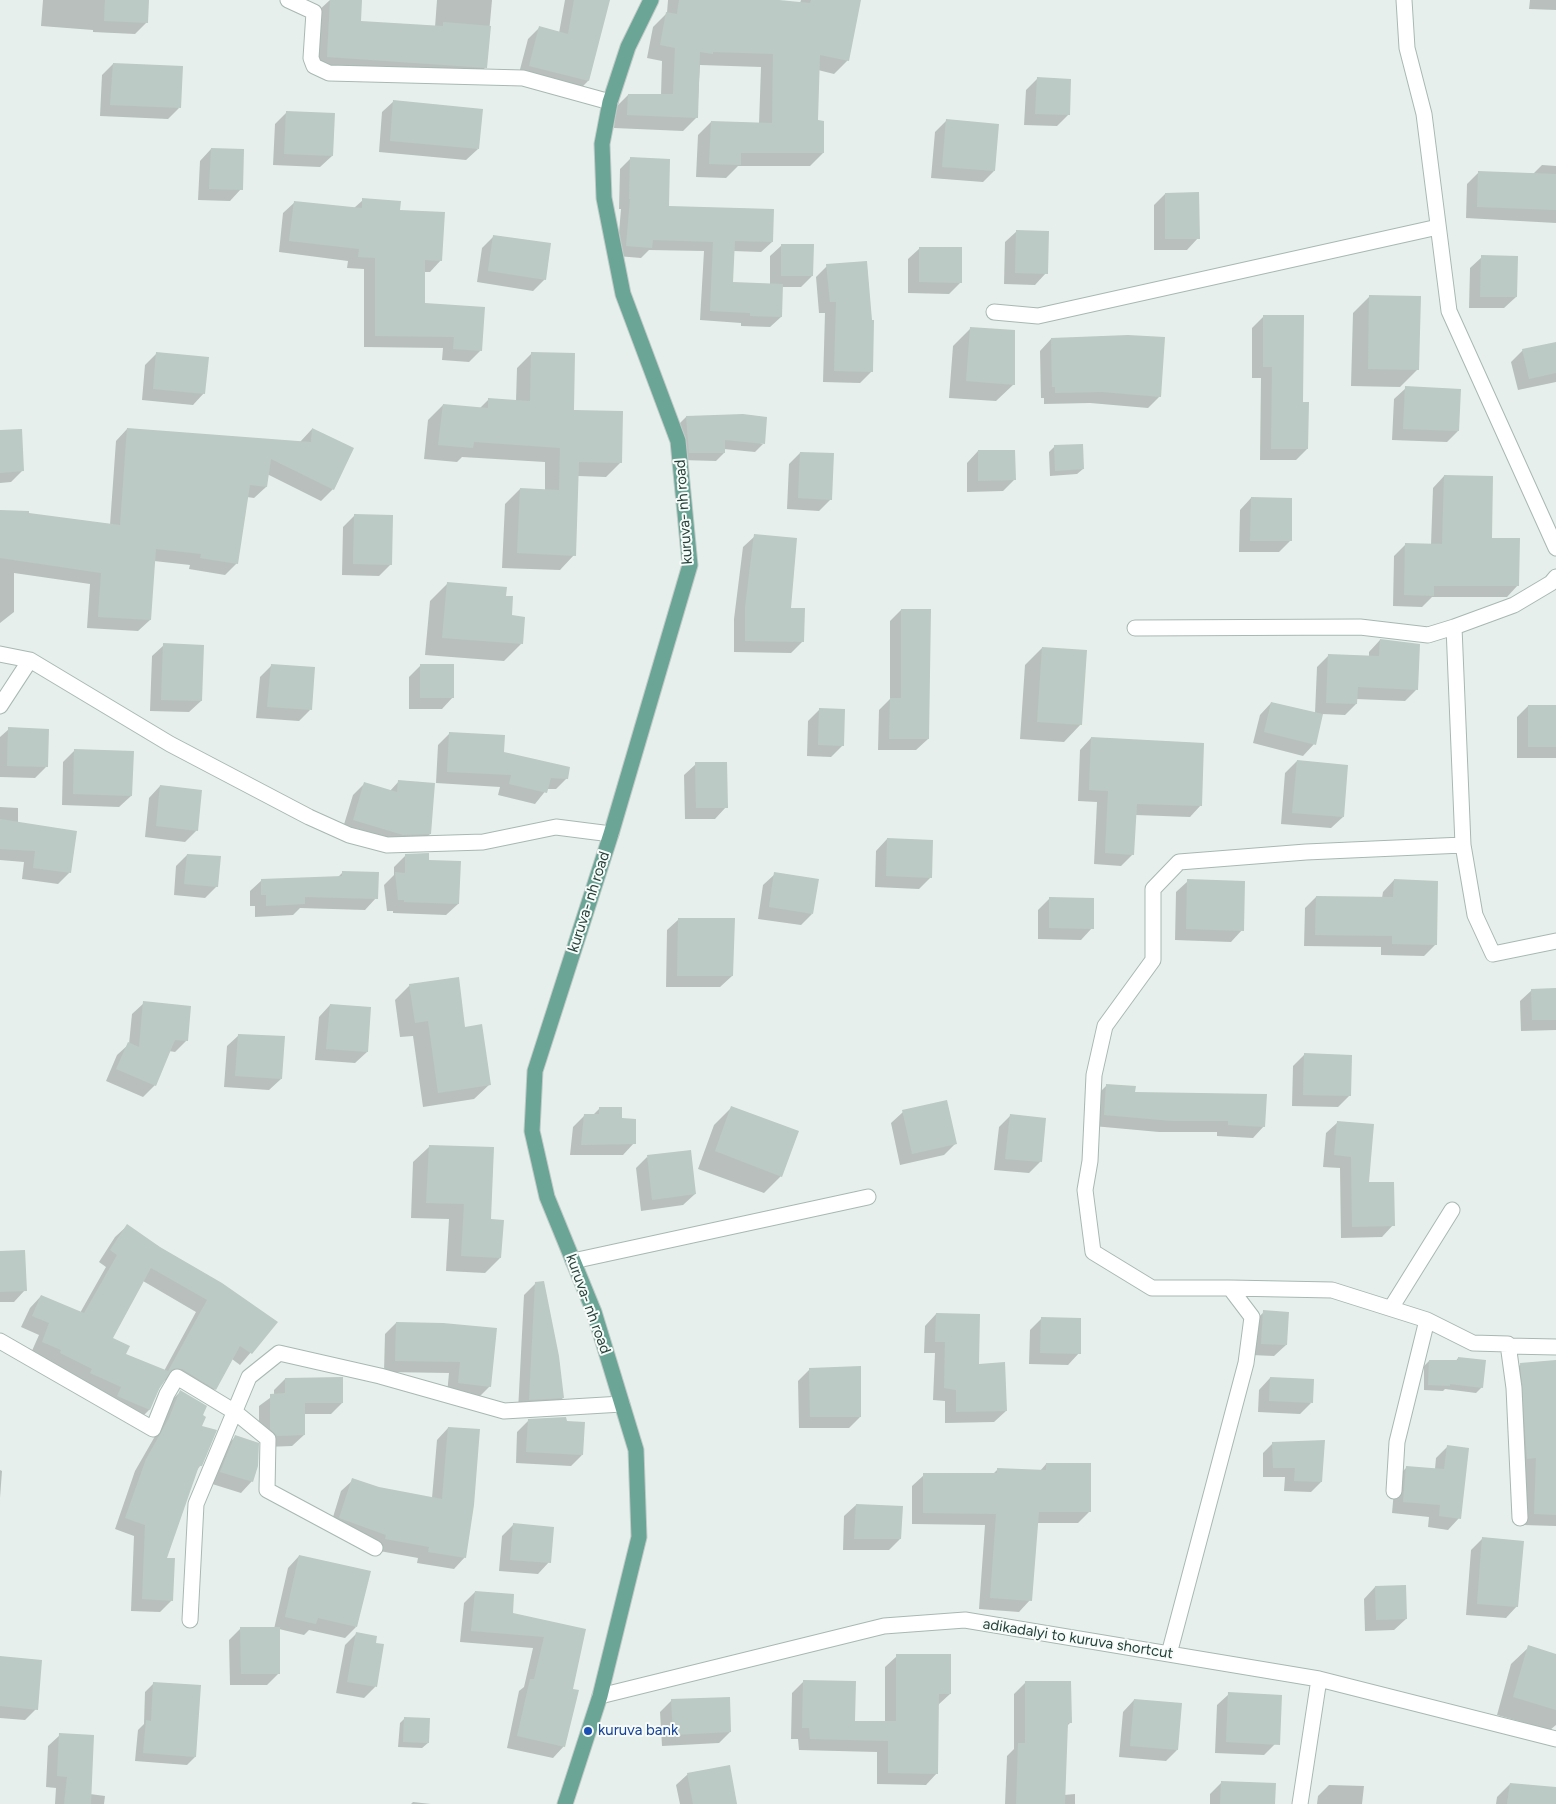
<!DOCTYPE html>
<style>
body{margin:0}
canvas{display:block;background:#e6efeb}
</style>
<canvas width="1556" height="1804"></canvas>
<script>
const g = document.querySelector('canvas').getContext('2d');
g.lineJoin = 'round';
function fillPath(path, color) { g.fillStyle = color; g.fill(path, 'evenodd'); }
const shape = rows => new Path2D(rows.map(r => 'M' + r).join(''));
function stroke(path, color, width, dash) { g.strokeStyle = color; g.lineWidth = width; g.lineCap = dash ? 'butt' : 'round'; g.setLineDash(dash || []); g.stroke(path); }
function drawText(font, color, halo, rows, align = 'center') {
  g.font = font + ' Figtree,sans-serif'; g.lineWidth = 4; g.setLineDash([]); g.textBaseline = 'middle'; g.strokeStyle = halo; g.fillStyle = color; for (const [text, x, y, turn = 0] of rows) {
    g.save(); g.translate(x, y); g.rotate((+turn || 0) * Math.PI / 180); g.textAlign = isNaN(turn) ? turn : align; if (halo) g.strokeText(text, 0, 0); g.fillText(text, 0, 0); g.restore();
  }
}
fillPath(shape([
 [43,0,148,0,147,22,135,34,93,32,93,30,41,26],
 [330,0,346,0,359,22,435,27,437,0,492,0,486,67,472,80,314,70,317,12],
 [565,0,609,0,588,81,577,92,518,77,528,39,539,28,559,33],
 [668,0,768,0,800,3,801,0,860,0,848,60,834,74,818,70,817,122,823,153,810,166,738,166,726,178,696,177,698,135,711,122,759,124,761,67,700,65,697,117,683,131,614,128,615,108,628,95,661,95,662,61,647,58,653,27,667,13],
 [1530,0,1556,0,1556,10,1529,9],
 [113,64,179,108,168,119,100,116,102,75],
 [1037,79,1069,114,1057,126,1024,125,1026,90],
 [394,101,478,149,466,160,379,152,382,112],
 [287,112,332,156,320,167,273,165,275,124],
 [947,120,994,171,983,182,931,178,935,132],
 [211,149,241,189,230,201,198,200,200,161],
 [630,159,668,207,772,242,761,252,733,251,731,283,770,284,770,256,782,245,812,276,801,287,782,287,781,317,770,327,741,326,741,323,700,320,704,251,649,250,641,258,617,256,621,209,619,209,620,169],
 [1542,165,1556,166,1556,223,1466,218,1467,184,1479,172,1532,175],
 [1165,194,1198,238,1187,250,1154,250,1154,205],
 [363,200,399,211,441,260,430,272,424,272,424,304,481,350,469,362,442,360,443,348,364,347,364,269,347,268,348,261,279,252,283,213,295,202,354,208],
 [1017,231,1046,273,1035,285,1004,284,1005,242],
 [494,236,545,279,533,291,477,282,482,248],
 [920,248,961,282,949,294,908,293,908,259],
 [1482,257,1516,297,1504,308,1469,308,1470,268],
 [827,266,872,371,860,383,823,382,825,313,819,313,816,277],
 [1370,296,1418,369,1400,387,1351,386,1353,313],
 [1264,316,1302,403,1307,449,1296,460,1260,460,1261,378,1252,378,1252,328],
 [970,329,1014,384,996,401,949,398,953,346],
 [1051,339,1160,396,1148,408,1090,403,1044,404,1044,398,1041,398,1040,351],
 [1556,343,1556,382,1518,390,1511,362,1523,350],
 [157,353,204,393,193,405,142,400,145,365],
 [532,353,572,411,621,462,606,477,578,476,574,555,560,570,502,568,505,504,520,489,545,490,545,462,462,457,457,462,424,459,428,420,443,405,479,409,489,399,516,401,517,368],
 [1406,388,1458,431,1447,442,1392,440,1394,399],
 [686,417,763,444,755,452,724,449,724,453,716,461,681,460,678,425],
 [127,429,300,442,312,429,352,449,333,489,321,501,267,474,266,487,254,498,247,497,237,563,225,575,189,569,190,565,154,561,150,620,138,631,87,628,90,584,14,573,14,612,0,623,0,511,110,525,116,441],
 [0,431,22,471,11,482,0,483],
 [1055,446,1083,469,1077,474,1050,476,1049,452],
 [978,451,1014,480,1003,491,967,492,967,463],
 [800,453,831,499,819,511,787,509,789,464],
 [1444,476,1490,539,1518,585,1507,597,1432,597,1422,607,1393,606,1394,556,1405,545,1431,545,1433,488],
 [1251,498,1290,541,1279,552,1239,552,1240,510],
 [354,516,391,564,379,576,342,575,343,527],
 [755,536,803,641,791,653,734,652,734,619,743,547],
 [447,584,505,597,521,644,504,661,425,655,430,601],
 [901,610,928,739,916,750,878,750,879,710,890,699,890,621],
 [1380,640,1416,690,1405,701,1356,699,1356,704,1345,715,1322,714,1314,744,1303,756,1253,743,1260,715,1271,703,1315,713,1317,667,1328,656,1369,657,1369,652],
 [164,645,201,701,189,712,150,711,152,656],
 [1042,648,1081,724,1064,742,1020,739,1025,665],
 [421,665,453,697,442,709,409,709,409,677],
 [271,666,310,710,299,721,256,718,260,677],
 [1528,706,1556,706,1556,758,1517,758,1517,717],
 [819,710,843,745,831,757,807,756,808,721],
 [9,729,46,767,35,778,0,777,0,737],
 [449,734,503,753,567,778,556,789,547,789,535,804,498,795,500,787,436,783,438,745],
 [1091,738,1201,805,1190,817,1135,815,1133,854,1121,866,1094,864,1097,802,1078,801,1080,750],
 [75,750,131,796,119,807,62,805,63,762],
 [1297,761,1343,817,1331,828,1281,824,1285,773],
 [696,764,726,807,715,819,685,819,684,775],
 [399,781,430,834,418,845,342,831,353,795,365,783,390,791],
 [160,786,197,830,185,842,145,837,149,798],
 [0,807,18,808,18,823,70,872,58,884,22,879,24,862,0,860],
 [887,839,931,877,919,889,875,887,876,851],
 [187,855,217,886,205,898,174,895,176,866],
 [406,855,427,862,458,904,446,915,393,913,393,911,387,911,384,885,394,875,394,867],
 [343,872,376,898,365,910,300,908,293,915,255,917,255,906,250,906,250,891,262,880,338,877],
 [775,874,812,914,801,925,758,919,763,885],
 [1394,880,1436,944,1424,956,1381,955,1381,947,1304,946,1305,908,1316,897,1382,898,1383,892],
 [1188,881,1242,930,1231,942,1175,940,1176,892],
 [1050,898,1092,928,1081,940,1038,939,1038,910],
 [679,919,732,976,720,987,666,987,667,930],
 [410,985,464,1028,490,1084,474,1099,423,1107,413,1036,400,1037,395,1000],
 [1532,990,1556,990,1556,1030,1521,1031,1520,1001],
 [144,1003,187,1040,175,1052,169,1051,155,1085,143,1097,106,1081,117,1055,129,1044,132,1014],
 [330,1005,367,1052,355,1063,315,1060,319,1017],
 [239,1035,281,1079,269,1090,224,1087,227,1046],
 [1304,1055,1350,1095,1338,1107,1292,1106,1293,1066],
 [1106,1086,1264,1126,1253,1138,1217,1136,1217,1132,1159,1132,1093,1126,1095,1097],
 [732,1107,781,1176,764,1193,698,1169,714,1125],
 [600,1108,621,1119,634,1143,623,1155,570,1155,573,1127,584,1116,593,1115],
 [903,1112,956,1143,944,1155,900,1165,891,1123],
 [1010,1116,1045,1120,1040,1162,1029,1173,994,1170,999,1127],
 [1338,1122,1367,1183,1393,1225,1382,1237,1341,1238,1340,1168,1323,1167,1326,1133],
 [429,1147,490,1220,500,1258,485,1273,446,1271,449,1219,411,1218,413,1162],
 [647,1157,695,1194,683,1205,641,1211,636,1168],
 [127,1226,276,1323,240,1365,232,1359,215,1389,204,1400,170,1380,163,1380,149,1410,138,1421,31,1353,39,1335,21,1327,30,1308,41,1296,80,1313,106,1267,99,1262,115,1237],
 [143,1281,196,1312,164,1371,125,1355,111,1339],
 [0,1252,25,1290,14,1302,0,1302],
 [536,1283,563,1398,551,1409,518,1411,524,1295],
 [1264,1312,1286,1345,1274,1356,1251,1355,1252,1323],
 [936,1314,978,1366,1006,1411,994,1422,945,1423,945,1401,933,1400,935,1353,924,1353,925,1326],
 [1041,1319,1079,1353,1068,1365,1029,1364,1030,1330],
 [396,1323,443,1324,490,1386,478,1398,447,1394,449,1373,384,1372,385,1334],
 [1458,1358,1482,1387,1476,1393,1445,1389,1443,1391,1424,1390,1424,1366,1429,1361,1455,1362],
 [1556,1361,1556,1526,1523,1525,1525,1469,1509,1376,1521,1364],
 [810,1369,860,1417,849,1428,799,1428,798,1381],
 [1270,1378,1311,1403,1300,1414,1258,1412,1259,1390],
 [285,1379,342,1403,331,1414,304,1414,304,1435,292,1446,265,1447,259,1441,259,1406,274,1395,274,1390],
 [180,1392,201,1416,200,1466,197,1470,165,1559,172,1600,160,1612,131,1611,134,1536,115,1529,135,1471,158,1431,169,1403],
 [529,1420,582,1455,571,1466,516,1463,517,1432],
 [448,1428,465,1557,454,1569,417,1563,418,1558,374,1550,329,1530,341,1491,353,1480,379,1488,432,1498,437,1440],
 [235,1437,252,1481,241,1493,209,1483,224,1448],
 [1273,1443,1321,1482,1311,1492,1284,1491,1285,1477,1263,1477,1263,1453],
 [1448,1446,1459,1518,1448,1530,1428,1527,1429,1517,1392,1513,1395,1479,1407,1467,1435,1469,1436,1458],
 [1046,1464,1089,1512,1078,1523,1037,1523,1030,1600,1019,1612,979,1609,985,1525,912,1524,912,1486,924,1475,992,1475,998,1469,1040,1471],
 [0,1470,2,1471,0,1498],
 [856,1505,900,1539,889,1550,843,1550,844,1516],
 [513,1525,549,1562,538,1574,499,1571,502,1536],
 [1482,1539,1517,1606,1506,1618,1466,1615,1471,1550],
 [299,1556,356,1627,345,1638,309,1630,304,1635,279,1629,279,1673,267,1685,230,1685,229,1640,240,1629,274,1629,288,1568],
 [1375,1587,1406,1619,1394,1630,1365,1631,1364,1599],
 [475,1592,511,1614,585,1630,572,1690,564,1746,553,1758,507,1748,519,1691,524,1687,533,1648,460,1642,464,1603],
 [356,1634,375,1644,375,1687,364,1698,336,1693,345,1645],
 [1529,1647,1556,1655,1556,1725,1550,1730,1497,1715,1511,1664],
 [897,1656,950,1694,938,1705,937,1773,926,1785,877,1784,877,1752,799,1750,798,1739,791,1739,792,1693,804,1681,854,1722,885,1722,885,1667],
 [0,1657,36,1709,25,1720,0,1718],
 [154,1683,195,1757,187,1765,135,1761,138,1730,144,1724,145,1692],
 [1025,1683,1071,1722,1067,1726,1064,1795,1075,1794,1075,1804,1005,1804,1007,1756,1014,1749,1014,1694],
 [1229,1694,1275,1744,1264,1755,1215,1753,1217,1705],
 [672,1700,730,1732,719,1743,662,1746,660,1712],
 [1134,1700,1177,1750,1166,1761,1119,1757,1123,1712],
 [405,1718,428,1743,422,1748,398,1747,400,1723],
 [60,1735,90,1794,105,1796,104,1804,55,1804,56,1788,46,1787,48,1746],
 [688,1774,736,1804,680,1804,676,1785],
 [1221,1783,1274,1804,1210,1804,1210,1794],
 [1510,1784,1556,1789,1556,1804,1496,1804,1497,1797],
 [1329,1785,1364,1786,1362,1804,1317,1804,1318,1796],
 [413,1802,431,1804,411,1804]
]), '#0003');
fillPath(shape([
 [105,0,149,0,148,23,104,21],
 [330,0,362,0,361,21,443,26,443,22,491,26,487,68,327,57],
 [574,0,610,0,589,81,529,66,539,26,568,34],
 [679,0,779,0,810,3,811,0,861,0,849,61,820,55,818,120,824,121,824,153,741,153,741,165,709,164,711,121,772,123,773,54,713,52,713,54,700,52,698,118,627,115,628,94,673,94,675,48,660,45,666,12,677,14],
 [113,63,183,66,181,108,110,105],
 [1037,77,1071,79,1070,115,1035,114],
 [393,100,483,109,479,149,390,141],
 [286,111,335,113,333,156,284,154],
 [946,119,999,124,995,171,942,167],
 [211,148,244,149,243,190,209,189],
 [630,157,670,159,669,206,774,209,773,242,735,241,733,282,783,284,782,317,750,316,750,313,710,311,713,242,653,240,652,248,626,246,630,199,629,199],
 [1478,171,1556,174,1556,210,1477,207],
 [1199,192,1200,239,1165,239,1165,193],
 [362,198,401,201,400,210,445,212,442,261,425,260,425,303,485,307,482,351,453,349,454,337,375,336,375,258,358,257,359,249,289,241,294,201,362,208],
 [1016,230,1049,231,1048,274,1015,273],
 [493,235,551,243,546,280,488,271],
 [781,244,814,244,813,276,781,276],
 [919,247,962,247,962,283,919,282],
 [1481,255,1518,256,1517,297,1480,297],
 [867,261,872,320,874,320,873,372,834,371,836,302,830,302,826,264],
 [1369,295,1421,296,1419,370,1368,369],
 [1263,315,1304,315,1303,402,1309,402,1308,449,1271,449,1272,367,1263,367],
 [970,327,1015,330,1015,385,966,381],
 [1128,335,1165,337,1161,397,1102,392,1055,393,1055,387,1052,387,1051,338],
 [1556,342,1556,373,1529,379,1522,349],
 [156,352,209,357,205,394,153,389],
 [531,352,575,353,574,410,623,411,622,463,579,462,576,556,517,553,520,488,559,490,560,448,474,442,473,448,438,445,443,404,488,408,488,398,530,401],
 [1405,386,1461,389,1459,431,1403,429],
 [743,414,767,417,765,444,725,440,725,453,689,453,686,416],
 [127,428,311,442,312,428,354,448,334,490,271,459,267,487,250,485,238,564,200,558,201,554,156,549,151,620,98,617,101,573,0,558,0,510,29,511,29,513,120,525],
 [22,429,24,471,0,473,0,430],
 [1083,444,1084,469,1055,471,1054,445],
 [978,450,1015,450,1016,480,978,481],
 [800,452,834,453,832,500,798,498],
 [1444,475,1493,476,1492,538,1520,538,1519,586,1434,586,1434,596,1404,595,1405,543,1442,544],
 [1251,497,1292,498,1292,541,1250,541],
 [354,514,393,515,392,565,353,564],
 [754,534,797,538,791,608,805,608,804,642,745,641,745,607],
 [447,582,507,587,506,596,513,596,512,615,525,617,523,644,442,638],
 [901,609,931,609,929,739,889,739,890,698,901,698],
 [1380,639,1420,644,1418,690,1358,687,1357,704,1326,703,1328,654,1379,656],
 [163,643,204,645,202,701,161,700],
 [1042,647,1087,650,1082,725,1037,722],
 [271,664,315,667,312,710,267,707],
 [420,664,454,664,454,698,420,698],
 [1271,702,1323,714,1316,745,1264,732],
 [1528,705,1556,705,1556,747,1528,747],
 [819,708,845,709,844,746,818,745],
 [8,727,49,729,48,767,7,766],
 [449,732,505,735,504,752,570,767,568,779,551,778,547,793,509,784,511,775,447,772],
 [1091,737,1204,743,1202,806,1137,804,1134,855,1105,853,1108,791,1089,790],
 [74,749,134,751,132,796,73,794],
 [1297,760,1348,765,1344,817,1292,813],
 [695,762,727,762,728,808,696,808],
 [398,780,435,783,431,834,403,835,353,820,364,782,397,792],
 [160,785,202,790,198,831,156,826],
 [0,819,77,831,71,873,33,868,35,851,0,849],
 [887,838,933,840,932,878,886,876],
 [429,853,429,860,461,861,459,904,404,902,404,900,398,900,395,872,405,873,405,854],
 [187,854,221,856,218,887,184,884],
 [342,871,379,872,378,899,305,897,305,904,266,906,266,895,261,895,261,879,342,876],
 [774,872,819,879,813,914,769,907],
 [1187,879,1245,881,1244,931,1186,929],
 [1394,879,1438,881,1437,945,1392,944,1392,936,1315,935,1316,896,1393,897],
 [1049,897,1094,898,1094,929,1049,928],
 [678,918,735,918,733,976,677,976],
 [459,977,465,1027,482,1024,491,1085,438,1093,428,1021,415,1023,409,984],
 [1556,988,1556,1020,1532,1020,1531,989],
 [143,1001,191,1006,188,1041,175,1040,156,1086,116,1069,128,1042,139,1047],
 [330,1004,371,1007,368,1052,326,1049],
 [238,1034,285,1036,282,1079,235,1076],
 [1304,1053,1352,1055,1351,1096,1303,1095],
 [1106,1084,1136,1086,1135,1092,1267,1094,1265,1127,1228,1125,1228,1121,1172,1121,1104,1115],
 [947,1100,957,1144,912,1154,902,1110],
 [731,1106,799,1131,782,1177,715,1151],
 [599,1107,622,1107,622,1118,636,1119,636,1144,581,1145,584,1114,599,1114],
 [1010,1114,1046,1118,1042,1162,1005,1159],
 [1337,1121,1374,1124,1369,1182,1394,1182,1395,1226,1352,1227,1351,1157,1334,1155],
 [429,1145,494,1147,491,1219,504,1220,501,1258,461,1256,464,1204,426,1203],
 [691,1150,696,1194,652,1200,647,1155],
 [127,1224,160,1247,222,1283,278,1322,252,1354,240,1346,216,1390,182,1369,173,1369,159,1389,150,1410,117,1396,121,1387,90,1373,92,1369,60,1353,61,1350,42,1342,49,1323,32,1316,41,1295,84,1313,117,1255,110,1250],
 [151,1268,207,1300,168,1371,126,1354,130,1346,113,1338],
 [25,1250,27,1291,0,1292,0,1251],
 [544,1281,559,1356,564,1398,529,1400,535,1282],
 [1263,1310,1289,1312,1287,1345,1261,1344],
 [936,1313,980,1314,979,1364,1005,1362,1007,1411,956,1412,956,1390,944,1388,945,1342,935,1342],
 [1041,1317,1081,1318,1081,1354,1040,1353],
 [396,1322,443,1323,497,1328,491,1387,458,1383,460,1362,395,1361],
 [1458,1357,1486,1360,1483,1388,1450,1384,1450,1386,1428,1385,1429,1360,1458,1360],
 [1556,1360,1556,1515,1534,1514,1536,1458,1527,1459,1520,1363],
 [861,1366,861,1417,810,1417,809,1368],
 [343,1377,343,1403,305,1403,305,1435,277,1436,270,1429,270,1394,285,1393,285,1378],
 [1270,1377,1314,1379,1313,1403,1269,1401],
 [180,1390,207,1406,203,1415,206,1417,202,1426,217,1430,202,1466,199,1466,167,1558,175,1558,173,1601,142,1599,145,1525,125,1518,146,1459,169,1418],
 [566,1417,567,1421,585,1422,583,1455,526,1452,528,1419],
 [448,1427,480,1429,474,1505,466,1558,428,1552,429,1547,385,1539,386,1535,339,1518,352,1478,379,1487,442,1499],
 [235,1435,259,1443,258,1466,253,1482,220,1472],
 [1325,1440,1322,1482,1294,1481,1295,1468,1273,1468,1272,1442],
 [1447,1445,1469,1448,1461,1519,1439,1516,1440,1505,1403,1502,1406,1466,1444,1469],
 [1046,1463,1091,1463,1091,1512,1039,1512,1032,1601,990,1598,996,1514,923,1513,923,1473,997,1473,997,1468,1046,1470],
 [856,1504,903,1506,901,1539,854,1539],
 [513,1523,554,1527,551,1563,510,1560],
 [1482,1537,1524,1541,1518,1607,1477,1604],
 [299,1555,371,1571,357,1627,318,1618,316,1624,285,1617],
 [1406,1585,1407,1619,1376,1620,1375,1586],
 [475,1591,514,1594,513,1613,586,1629,573,1689,579,1690,565,1747,517,1736,530,1679,534,1679,544,1637,471,1631],
 [240,1627,280,1627,280,1674,241,1674],
 [356,1632,377,1636,376,1643,384,1644,377,1687,347,1682],
 [1528,1645,1556,1654,1556,1710,1513,1697],
 [896,1654,951,1654,951,1694,939,1694,938,1774,888,1773,888,1741,810,1739,809,1728,802,1728,803,1680,856,1681,855,1721,896,1721],
 [0,1656,42,1660,38,1710,0,1706],
 [1025,1681,1071,1681,1072,1723,1068,1723,1065,1804,1016,1804,1018,1743,1025,1743],
 [153,1682,201,1685,196,1757,143,1753,146,1720,151,1721],
 [1228,1692,1282,1695,1280,1745,1226,1742],
 [730,1697,731,1732,673,1735,671,1699],
 [1134,1699,1182,1703,1178,1750,1130,1746],
 [404,1717,430,1718,429,1743,403,1742],
 [59,1733,94,1735,91,1804,64,1804,67,1777,57,1776],
 [730,1765,737,1804,693,1804,687,1773],
 [1221,1781,1276,1783,1275,1804,1220,1804],
 [1510,1783,1556,1787,1556,1804,1507,1804]
]), '#bbcac4');
const minor = shape([
 [288,0,314,12,311,58,314,66,329,73,523,78,610,102],
 [1404,0,1407,48,1424,114,1449,311,1556,548],
 [994,312,1038,316,1438,227],
 [1556,577,1551,583,1514,605,1454,627,1463,845,1475,915,1493,954,1556,941],
 [1135,628,1360,627,1428,635,1454,627],
 [0,654,30,660],
 [0,706,30,660,170,744,309,817,349,835,387,845,483,842,556,827,611,834],
 [573,1261,868,1197],
 [1230,1288,1332,1290,1427,1320,1397,1442,1394,1491],
 [1391,1308,1452,1210],
 [1427,1320,1473,1343,1508,1344,1514,1388,1520,1518],
 [0,1341,153,1429,167,1394,177,1377,235,1412,268,1439,267,1490,375,1548],
 [1508,1346,1556,1347],
 [190,1620,196,1504,249,1377,279,1353,380,1376,504,1411,622,1404],
 [1169,1654,1246,1363,1252,1317,1230,1288,1152,1288,1093,1252,1085,1190,1090,1161,1094,1075,1105,1026,1153,960,1153,889,1179,862,1306,852,1463,845],
 [600,1696,884,1626,965,1620,1319,1679,1556,1739],
 [1300,1804,1319,1679]
]);
const major = shape([
 [565,1804,600,1696,639,1537,636,1450,594,1312,547,1197,532,1131,535,1071,611,834,690,565,678,441,623,294,604,198,602,144,610,102,628,47,651,0]
]);
stroke(minor, '#a8b8b2', 17);
stroke(major, '#c2cac8', 17);
stroke(minor, '#fff', 15);
stroke(major, '#6aa596', 15);
for (const [x, y, r, color] of [
 [588,1731,5,"#1a4fb4"]
]) { const dot = new Path2D(); dot.arc(x, y, r, 0, 2 * Math.PI); g.fillStyle = color; g.fill(dot); stroke(dot, '#f7fbf9', 2); }
drawText('15px', '#24423a', '#f7fbf9', [
 ["kuruva- nh road",684,512,-94],
 ["kuruva- nh road",589,902,-72],
 ["kuruva- nh road",588,1304,70],
 ["adikadalyi to kuruva shortcut",1078,1639,9]
]);
drawText('15px', '#164399', '#f7fbf9', [
 ["kuruva bank",598,1731]
], 'left');
</script>
